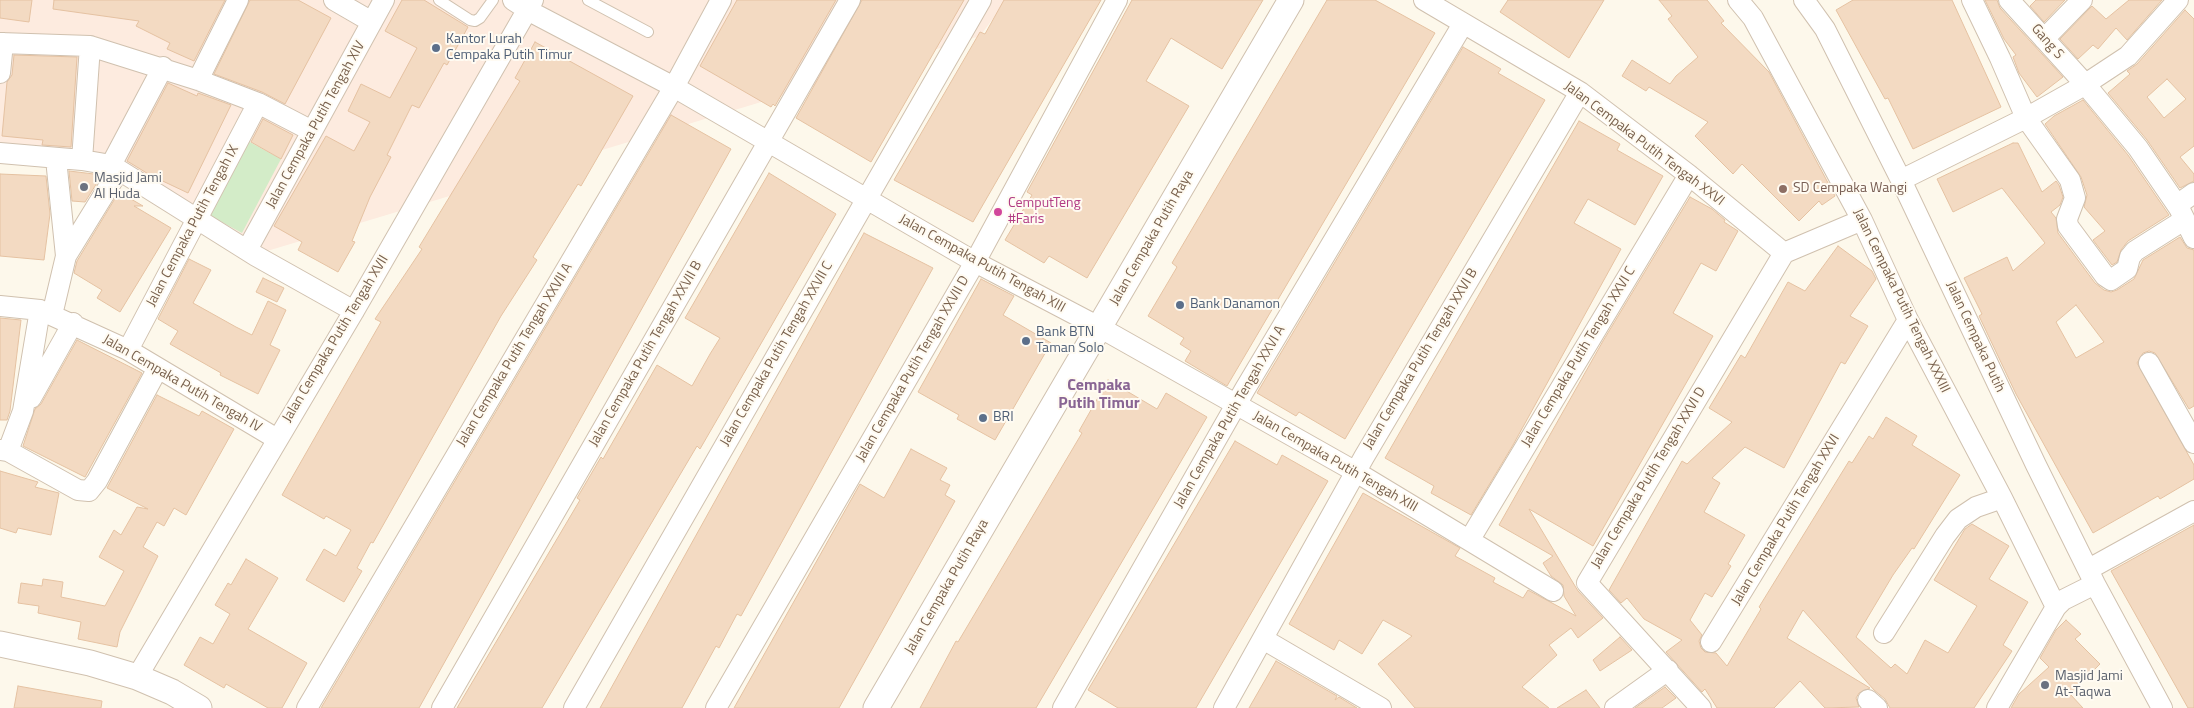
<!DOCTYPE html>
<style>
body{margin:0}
canvas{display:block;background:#fdf8eb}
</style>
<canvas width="2194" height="708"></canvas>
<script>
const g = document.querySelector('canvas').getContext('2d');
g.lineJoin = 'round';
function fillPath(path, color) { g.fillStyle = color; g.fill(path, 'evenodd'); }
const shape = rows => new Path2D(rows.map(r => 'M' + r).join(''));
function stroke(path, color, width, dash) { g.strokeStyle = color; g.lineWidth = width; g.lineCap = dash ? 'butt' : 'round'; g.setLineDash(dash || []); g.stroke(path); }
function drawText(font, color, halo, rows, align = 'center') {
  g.font = font + ' "Titillium Web",sans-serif'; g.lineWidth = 4; g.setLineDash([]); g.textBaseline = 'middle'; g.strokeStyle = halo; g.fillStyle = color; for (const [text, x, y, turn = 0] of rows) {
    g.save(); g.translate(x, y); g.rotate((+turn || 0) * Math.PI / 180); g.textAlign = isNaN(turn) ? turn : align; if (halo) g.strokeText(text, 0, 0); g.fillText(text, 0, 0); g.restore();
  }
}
fillPath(shape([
 [0,0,1007,0,980,36,244,258,109,167,0,158]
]), '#fdebdf');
fillPath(shape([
 [246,140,281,159,242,233,207,214]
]), '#d3ecc8');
const building = shape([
 [0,0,32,0,29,22,0,18,0,0],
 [54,0,225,0,194,61,167,49,170,43,136,26,139,21,53,9,54,0],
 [250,0,298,0,331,18,285,104,262,92,214,74,250,0],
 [402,0,424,0,468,27,447,65,444,63,419,108,412,105,387,155,391,157,370,197,352,241,355,242,338,272,298,250,302,242,274,226,326,136,354,151,370,122,348,111,361,84,390,98,417,48,385,31,402,0],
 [737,0,836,0,775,106,773,104,771,107,700,66,737,0],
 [862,0,964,0,871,162,796,118,862,0],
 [1004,0,1101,0,973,222,894,180,980,32,985,34,1004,0],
 [1132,0,1263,0,1222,69,1171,38,1146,81,1189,106,1087,278,1049,256,1044,263,1005,240,1032,195,1027,192,1132,0],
 [1327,0,1375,0,1435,33,1227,386,1185,361,1191,351,1180,344,1184,338,1148,316,1177,267,1172,263,1327,0],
 [1508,0,1604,0,1569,58,1500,12,1508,0],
 [1659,0,1707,0,1724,21,1721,23,1769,72,1835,196,1822,205,1819,201,1799,221,1742,164,1733,174,1695,136,1708,122,1649,87,1646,91,1622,76,1632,60,1670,84,1676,76,1698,57,1668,19,1672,16,1659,0],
 [1853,0,1952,0,2001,107,1913,149,1888,98,1885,99,1836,10,1853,0],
 [1985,0,1997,0,2000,8,2063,77,2037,97,2019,73,2013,57,2016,55,2004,39,1985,0],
 [2036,0,2065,0,2044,22,2030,6,2036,0],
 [2129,0,2162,0,2127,40,2116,28,2098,49,2093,45,2078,59,2060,39,2092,6,2106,19,2129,0],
 [2185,10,2194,19,2194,146,2180,157,2194,174,2194,181,2180,188,2147,140,2108,93,2130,74,2127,71,2137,64,2185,10],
 [2167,79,2186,99,2164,118,2147,97,2167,79],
 [535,42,633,96,581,186,578,184,533,257,537,260,501,316,373,543,371,542,357,568,362,571,344,602,306,580,324,549,336,556,351,530,326,516,324,519,282,495,381,322,375,319,422,249,419,247,520,81,515,78,535,42],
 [1463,47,1501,69,1498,73,1545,100,1345,439,1299,412,1296,416,1257,393,1463,47],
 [14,55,77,57,71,147,42,145,43,140,2,136,7,82,12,75,14,55],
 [168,83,197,96,198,93,231,105,188,193,150,175,127,161,168,83],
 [2083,100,2128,155,2169,215,2128,241,2121,250,2117,262,2112,265,2093,240,2105,231,2084,207,2087,195,2081,177,2045,124,2054,116,2083,100],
 [671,115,731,149,419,708,321,708,671,115],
 [263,119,293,135,281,159,251,142,263,119],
 [1579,121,1620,144,1617,150,1663,176,1635,225,1588,199,1574,223,1621,249,1513,445,1471,515,1431,493,1434,486,1385,458,1579,121],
 [2013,143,2018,143,2042,192,2056,181,2059,185,2063,197,2060,205,2051,212,2056,218,2058,233,2095,283,2104,290,2111,292,2117,290,2134,279,2143,260,2180,237,2187,248,2194,250,2194,406,2189,409,2155,353,2149,351,2143,353,2137,363,2194,465,2194,479,2160,499,2158,496,2093,533,2016,394,1979,316,1982,314,1964,278,2007,257,2013,271,2045,243,2002,188,1953,212,1937,179,2013,143],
 [2076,305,2104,342,2076,358,2056,322,2076,305],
 [69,171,102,175,85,202,72,201,69,171],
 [769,173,836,214,700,449,697,446,542,708,457,708,580,500,577,498,587,481,601,457,603,459,657,365,692,386,710,354,720,338,685,318,769,173],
 [0,174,46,176,50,214,44,260,0,256,0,174],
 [119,192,143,206,134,206,171,228,120,312,97,298,102,290,74,273,77,261,119,192],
 [1690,197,1712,209,1725,220,1724,222,1738,231,1716,271,1701,263,1673,313,1713,336,1593,546,1529,509,1578,591,1603,618,1578,638,1571,628,1549,645,1557,655,1522,687,1549,708,1415,708,1378,664,1412,636,1383,620,1362,654,1339,640,1334,650,1289,624,1363,493,1460,548,1455,556,1495,578,1493,582,1523,598,1528,590,1576,616,1564,596,1563,585,1551,576,1543,563,1553,556,1499,525,1603,341,1690,197],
 [864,233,933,268,741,616,737,614,719,648,716,646,682,708,600,708,864,233],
 [1838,246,1872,271,1876,279,1850,316,1868,326,1845,364,1841,362,1784,468,1745,447,1712,478,1720,483,1704,512,1745,535,1728,564,1731,566,1712,597,1705,593,1690,620,1702,635,1699,641,1701,648,1705,652,1716,653,1727,666,1761,609,1759,607,1849,461,1852,463,1869,436,1873,439,1886,417,1917,436,1912,445,1960,475,1914,549,1912,548,1893,575,1856,637,1891,668,1895,664,1907,674,1925,640,1948,653,1977,606,1934,580,1965,529,1972,524,2009,546,1989,579,2028,602,2003,645,2012,651,1974,708,1890,708,1885,699,1874,690,1803,610,1787,638,1870,688,1859,693,1856,698,1859,707,1825,708,1800,681,1774,708,1717,708,1705,689,1702,692,1666,652,1682,640,1644,619,1627,598,1621,603,1609,590,1682,461,1687,464,1732,422,1709,408,1741,355,1745,358,1788,282,1805,291,1838,246],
 [189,259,211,270,193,303,236,327,252,335,268,301,286,310,270,345,280,350,258,394,220,375,221,373,170,344,178,331,158,319,189,259],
 [263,278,284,288,277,302,256,292,263,278],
 [981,279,1014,296,1003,315,1051,343,995,440,957,419,959,415,918,392,981,279],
 [0,318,21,320,10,411,7,420,0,420,0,318],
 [77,340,142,373,85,477,23,446,35,409,41,404,77,340],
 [1108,380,1157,409,1166,393,1207,417,1036,708,920,708,956,641,958,642,1082,433,1079,431,1108,380],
 [157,395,199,416,202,411,234,429,186,515,174,508,164,526,157,522,143,547,158,556,120,632,117,647,78,639,81,622,38,613,39,606,18,603,21,583,42,586,43,579,63,582,61,597,105,606,124,571,99,557,114,530,121,535,137,507,148,509,107,488,157,395],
 [1235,441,1277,465,1282,455,1328,481,1196,708,1118,708,1088,690,1235,441],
 [911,449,947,468,940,480,950,485,945,495,955,501,839,708,734,708,860,484,884,498,911,449],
 [0,471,38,482,35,487,59,493,51,535,18,528,16,533,0,528,0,471],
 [2194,525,2194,708,2188,708,2111,571,2194,525],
 [246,559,278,578,248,629,307,663,282,708,268,708,226,684,224,688,184,665,200,637,213,644,230,614,215,605,228,583,231,585,246,559],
 [2066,620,2081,634,2075,639,2100,664,2070,694,2083,708,2011,708,2019,694,2049,667,2040,658,2056,630,2066,620],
 [1620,637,1632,650,1600,671,1593,660,1620,637],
 [1276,661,1337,696,1335,700,1339,697,1357,708,1249,708,1276,661],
 [18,686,102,701,101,708,14,708,18,686],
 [1665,687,1676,698,1662,708,1635,708,1665,687],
 [1586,690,1600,708,1557,708,1586,690]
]);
fillPath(building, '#f3dac2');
stroke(building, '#e5c2a2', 1);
const service = shape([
 [439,0,470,20,475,21,480,18,493,0],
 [588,0,648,32]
]);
const minor = shape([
 [334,0,372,22],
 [513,0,533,13,674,87,975,262,1099,327,1356,472,1553,591],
 [1424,0,1580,92,1689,175,1784,253,1862,220],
 [1738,0,1753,18,1862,220,1908,320,2002,498,2056,607],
 [1804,0,1825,29,1901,180,2036,465,2095,584,2162,708],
 [1972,0,2000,58,2026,118,2070,180,2075,198,2067,219,2068,226,2105,276,2111,280,2127,269,2130,257,2135,251,2184,220],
 [2009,0,2085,84,2138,148,2179,208,2194,238],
 [2044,39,2082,0],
 [0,43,90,46,198,80,258,103,312,131],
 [0,73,3,43],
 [198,80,238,0],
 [0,153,82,160,111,165,256,256,354,311],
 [56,159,66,256],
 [82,160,90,46],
 [111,165,163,67],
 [1901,180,2026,118,2081,87,2128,56,2178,0],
 [2177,205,2194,193],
 [247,250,384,0],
 [0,306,40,310,128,350,277,439],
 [52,315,66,256,119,170],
 [128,350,258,103],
 [2149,363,2194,443],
 [31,398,73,323],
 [0,450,8,451,78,490,89,491,97,481,158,368],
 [8,451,23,411,40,310],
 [1470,539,1689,175],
 [2089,569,2194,511],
 [1884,633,1945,536,1958,519,1976,507,2002,498],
 [1263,639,1381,708],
 [1711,642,1908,320],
 [137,677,354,311,533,0],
 [1868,700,1877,708],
 [307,708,674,87,721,0],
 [442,708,850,0],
 [574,708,981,0],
 [716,708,975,262,1117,0],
 [1063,708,1245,389,1463,24],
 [1224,708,1364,457,1580,92],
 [1615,708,1668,670],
 [1701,708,1587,583,1784,253],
 [1997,708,2056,607,2063,600,2095,584]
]);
const tertiary = shape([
 [0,644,90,663,137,677,172,692,199,708],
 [876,708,1291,0]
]);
stroke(service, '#d0c1af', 12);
stroke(minor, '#d0c1af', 22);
stroke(tertiary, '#d0c1af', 27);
stroke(service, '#fff', 10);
stroke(minor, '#fff', 20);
stroke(tertiary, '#fff', 25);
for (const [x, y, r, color] of [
 [436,48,5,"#5c6f8a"],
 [84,187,5,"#6b7280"],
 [1783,189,5,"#8d6e63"],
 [998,212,5,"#d1479c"],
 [1180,305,5,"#5c6f8a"],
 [1026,341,5,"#5c6f8a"],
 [983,418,5,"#5c6f8a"],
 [2045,685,5,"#6b7280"]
]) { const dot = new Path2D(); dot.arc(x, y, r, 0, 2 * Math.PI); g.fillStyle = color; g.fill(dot); stroke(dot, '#fffbf2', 2); }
drawText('14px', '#4e5e75', '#fffbf2', [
 ["Kantor Lurah",446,40],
 ["Cempaka Putih Timur",446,56],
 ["Bank Danamon",1190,305],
 ["Bank BTN",1036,333],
 ["Taman Solo",1036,349],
 ["BRI",993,418]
], 'left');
drawText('14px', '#79614d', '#fffbf2', [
 ["Gang S",2047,42,49],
 ["Jalan Cempaka Putih Tengah XIV",316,125,-61],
 ["Jalan Cempaka Putih Tengah XXVI",1644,144,37],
 ["Jalan Cempaka Putih Tengah IX",193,226,-62],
 ["Jalan Cempaka Putih Raya",1152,238,-60],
 ["Jalan Cempaka Putih Tengah XIII",982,264,29],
 ["Jalan Cempaka Putih Tengah XXXIII",1901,301,64],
 ["Jalan Cempaka Putih",1975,337,65],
 ["Jalan Cempaka Putih Tengah XVII",336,339,-59],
 ["Jalan Cempaka Putih Tengah XXVII B",646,354,-60],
 ["Jalan Cempaka Putih Tengah XXVII C",777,354,-60],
 ["Jalan Cempaka Putih Tengah XXVII A",515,355,-59],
 ["Jalan Cempaka Putih Tengah XXVI C",1579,357,-59],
 ["Jalan Cempaka Putih Tengah XXVI B",1421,359,-59],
 ["Jalan Cempaka Putih Tengah XXVII D",913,369,-60],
 ["Jalan Cempaka Putih Tengah IV",182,384,30],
 ["Jalan Cempaka Putih Tengah XXVI A",1230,417,-60],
 ["Jalan Cempaka Putih Tengah XIII",1335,462,30],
 ["Jalan Cempaka Putih Tengah XXVI D",1649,478,-59],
 ["Jalan Cempaka Putih Tengah XXVI",1786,520,-59],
 ["Jalan Cempaka Putih Raya",947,587,-60]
]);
drawText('14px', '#5b616d', '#fffbf2', [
 ["Masjid Jami",94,179],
 ["Al Huda",94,195],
 ["Masjid Jami",2055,677],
 ["At-Taqwa",2055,693]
], 'left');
drawText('14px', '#785e54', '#fffbf2', [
 ["SD Cempaka Wangi",1793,189]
], 'left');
drawText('14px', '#b23c85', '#fffbf2', [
 ["CemputTeng",1008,204],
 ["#Faris",1008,220]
], 'left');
drawText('bold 16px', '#896594', '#fffbf2', [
 ["Cempaka",1099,386],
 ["Putih Timur",1099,404]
]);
</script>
